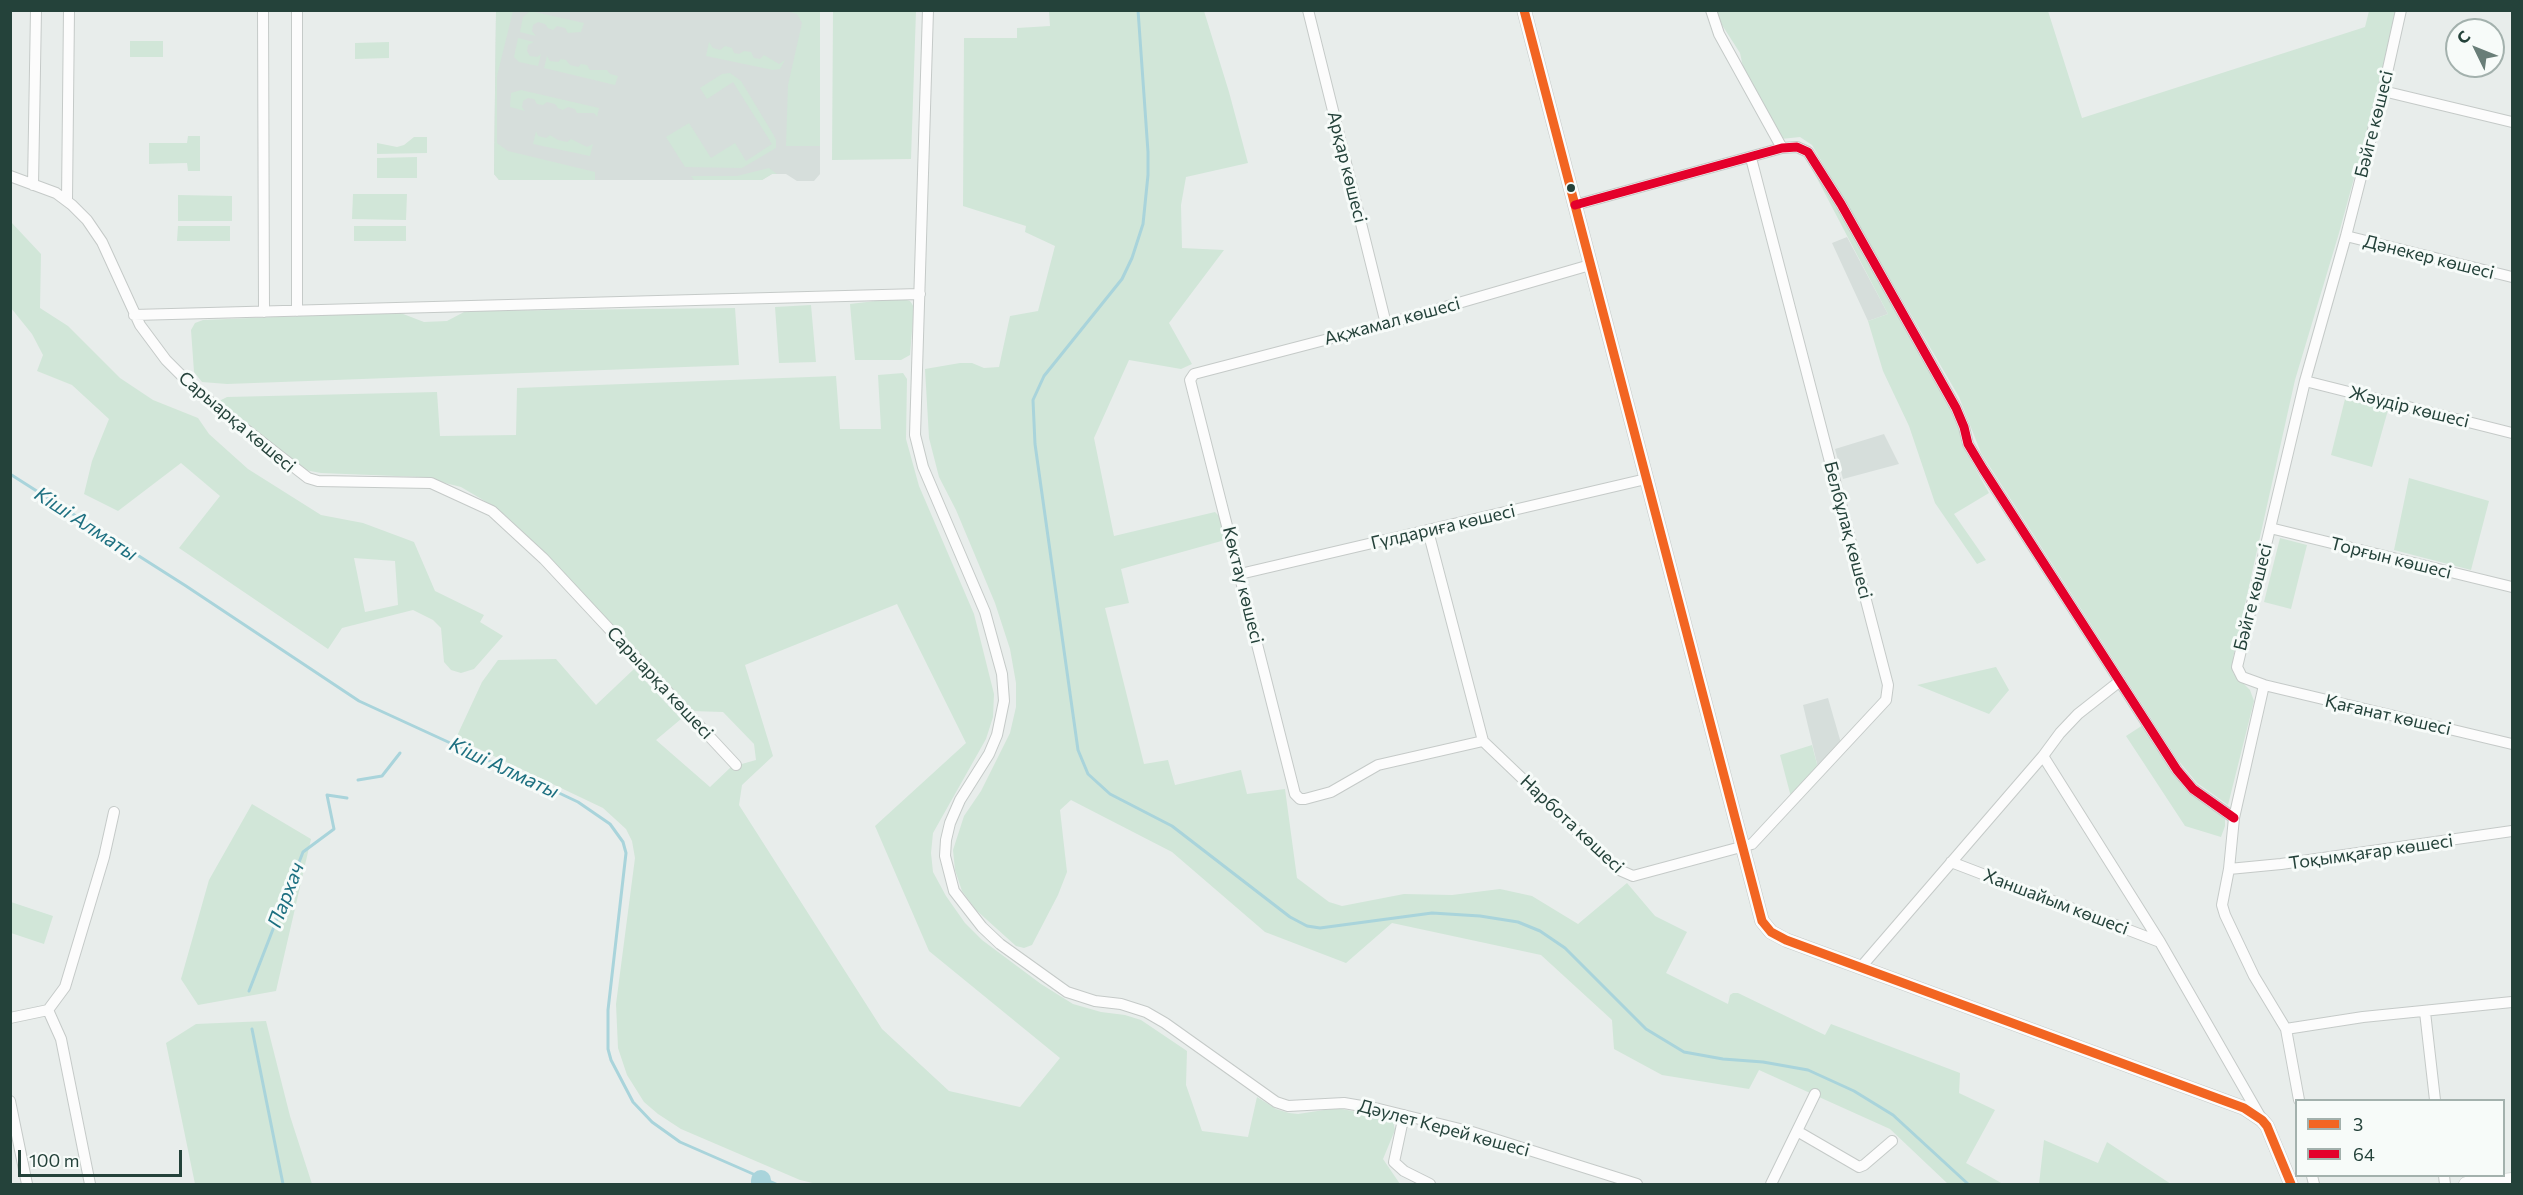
<!DOCTYPE html>
<meta charset="utf-8">
<style>
body{margin:0}
#map{position:relative;width:2523px;height:1195px;overflow:hidden;background:#e8edeb;font-family:Commissioner,sans-serif}
canvas{display:block}
.frame{position:absolute;inset:0;border:12px solid #24423a;pointer-events:none}
.legend{position:absolute;left:2295px;top:1099px;width:210px;height:78px;box-sizing:border-box;background:#f7fbf9;border:2px solid #a3b1ad;margin:0;padding:8px 10px;list-style:none;font-size:18px;color:#24423a}
.legend li{display:flex;align-items:center;gap:12px;height:30px}
.legend b{width:30px;border:2px solid #a3b1ad}
.north{position:absolute;left:2445px;top:18px;width:60px;height:60px;box-sizing:border-box;background:#f7fbf9;border:2px solid #a3b1ad;border-radius:50%;rotate:313deg;font-size:16px;font-weight:700;line-height:24px;text-align:center;color:#24423a}
.north::after{content:'';display:block;margin:auto;width:21px;height:27px;background:#697e78;clip-path:polygon(50% 0,100% 100%,50% 72%,0 100%)}
.scale{position:absolute;left:18px;top:1150px;width:164px;height:27px;box-sizing:border-box;border:3px solid #24423a;border-top:0;padding-left:8px;font-size:18px;line-height:21px;white-space:nowrap;color:#24423a;-webkit-text-stroke:4px #f7fbf9;paint-order:stroke}
</style>
<div id="map">
<canvas width="2523" height="1195"></canvas>
<div class="frame"></div>
<ul class="legend">
<li><b style="height:8px;background:#f26522"></b>3</li>
<li><b style="height:8px;background:#e4002b"></b>64</li>
</ul>
<div class="north">С</div>
<div class="scale">100 m</div>
</div>
<script>
const g = document.querySelector('canvas').getContext('2d');
g.lineJoin = 'round';
function fillPath(path, color) { g.fillStyle = color; g.fill(path, 'evenodd'); }
const shape = rows => new Path2D(rows.map(r => 'M' + r).join(''));
function stroke(path, color, width, dash) { g.strokeStyle = color; g.lineWidth = width; g.lineCap = dash ? 'butt' : 'round'; g.setLineDash(dash || []); g.stroke(path); }
function drawText(font, color, halo, rows, align = 'center') {
  g.font = font + ' Commissioner,sans-serif'; g.lineWidth = 6; g.setLineDash([]); g.textBaseline = 'middle'; g.strokeStyle = halo; g.fillStyle = color; for (const [text, x, y, turn = 0] of rows) {
    g.save(); g.translate(x, y); g.rotate((+turn || 0) * Math.PI / 180); g.textAlign = isNaN(turn) ? turn : align; if (halo) g.strokeText(text, 0, 0); g.fillText(text, 0, 0); g.restore();
  }
}
fillPath(shape([
 [496,11,820,11,820,174,814,181,797,181,786,174,772,174,762,180,499,180,494,174],
 [1847,237,1888,314,1868,321,1832,243],
 [1884,434,1899,464,1843,479,1835,449],
 [1828,698,1841,743,1818,768,1803,705]
]), '#d6dedb');
fillPath(shape([
 [496,11,513,11,497,76,497,143,508,151,595,172,595,180,499,180,494,174],
 [530,11,584,23,581,32,568,33,565,28,557,26,553,30,548,28,545,24,538,22,533,25,532,31,536,36,520,32,523,17],
 [787,11,820,11,820,146,786,146,788,85,802,23,797,14],
 [833,11,916,11,911,159,832,160],
 [1049,11,1204,11,1229,92,1248,163,1186,177,1181,205,1182,248,1224,250,1169,323,1192,364,1181,369,1129,360,1094,438,1114,536,1215,512,1219,516,1225,540,1121,569,1129,603,1105,608,1144,764,1168,760,1175,785,1241,770,1247,794,1285,789,1297,878,1329,902,1342,906,1404,894,1452,895,1500,889,1532,896,1578,924,1627,883,1655,916,1687,932,1666,973,1728,1004,1730,995,1733,993,1738,993,1825,1035,1831,1024,1960,1073,1959,1093,1995,1110,1966,1163,2003,1184,1948,1184,1890,1129,1759,1070,1749,1089,1662,1075,1614,1049,1612,1020,1541,955,1392,923,1346,963,1265,932,1172,852,1071,800,1060,810,1067,872,1058,895,1032,945,1024,948,1016,946,976,910,962,891,955,870,953,850,964,816,981,791,1010,733,1016,707,1016,683,1010,649,995,603,956,510,939,477,929,438,925,369,960,363,972,363,984,368,999,367,1010,316,1038,311,1055,246,1025,232,1026,226,963,206,964,38,1017,38,1017,28,1050,26],
 [1713,11,2048,11,2082,118,2365,27,2369,11,2397,11,2379,87,2339,233,2295,380,2233,658,2233,673,2250,690,2254,701,2228,805,2197,783,2178,760,1981,453,1959,397,1812,145,1800,137,1781,139,1743,67,1740,53],
 [518,38,534,42,528,45,527,51,530,56,537,57,541,54,538,66,519,62,514,57],
 [130,41,163,41,163,57,130,57],
 [389,42,389,58,355,59,355,43],
 [709,42,713,48,720,50,725,46,732,48,734,53,739,54,744,51,751,52,754,58,760,59,764,55,779,64,785,60,780,69,773,70,706,56],
 [547,56,550,61,558,62,561,59,566,60,570,65,578,67,581,64,587,65,590,70,607,70,610,74,618,76,615,85,544,68],
 [730,73,741,81,773,134,776,140,776,148,742,168,685,167,666,137,689,123,711,158,735,143,746,161,772,144,733,82,707,99,700,88,722,74],
 [521,90,599,108,597,117,594,113,577,113,575,109,568,107,563,110,558,108,555,104,547,102,543,105,537,104,534,99,528,98,523,101,522,107,525,111,510,107,511,93],
 [536,131,538,136,546,138,550,135,558,140,567,142,571,139,587,147,593,144,590,156,533,144],
 [188,136,200,136,200,171,188,171,187,163,149,164,149,143,187,143],
 [414,137,427,137,427,153,377,154,377,143,397,147,404,145],
 [417,157,417,178,377,178,377,158],
 [1810,165,1818,174,1956,418,1965,450,1989,493,1954,514,1986,560,1977,564,1935,503,1909,426,1883,371,1868,321,1888,314],
 [769,168,777,174,772,174,762,180,694,180,691,176,737,176],
 [353,194,407,194,406,220,352,219],
 [178,195,232,196,232,221,178,221],
 [11,222,41,254,40,308,68,326,120,378,153,400,198,418,209,434,248,469,321,515,363,523,414,542,435,591,484,615,480,622,503,636,474,669,461,673,451,670,444,662,441,628,433,620,413,610,342,628,328,649,179,548,220,496,181,463,118,511,84,494,92,461,109,419,72,385,37,371,43,355,32,334,11,308],
 [354,558,395,561,398,605,365,612],
 [178,226,230,226,230,241,177,241],
 [354,226,406,226,406,241,354,241],
 [900,298,910,301,914,307,910,355,901,360,855,360,850,304],
 [811,305,816,362,779,363,775,307],
 [735,308,739,365,227,384,202,382,194,372,191,330,195,323,203,320,398,312,424,322,447,321,466,311],
 [903,373,907,379,906,439,919,486,974,614,994,694,993,717,986,739,933,833,931,853,933,872,946,896,965,923,982,940,1041,984,1073,1004,1101,1012,1125,1015,1141,1020,1187,1051,1186,1085,1202,1131,1248,1137,1257,1097,1276,1109,1289,1113,1298,1114,1337,1108,1387,1118,1393,1121,1395,1130,1383,1159,1400,1184,817,1184,800,1180,681,1129,658,1114,644,1102,627,1075,618,1048,616,1004,635,858,632,841,626,829,603,808,456,738,482,682,498,660,556,659,596,705,634,669,681,719,656,740,710,787,731,767,756,760,754,744,723,712,691,711,525,534,505,515,483,500,461,487,421,477,321,473,305,470,220,404,221,400,227,397,437,392,440,436,516,435,517,388,836,376,840,429,881,429,878,375],
 [897,604,966,743,875,826,929,951,1060,1058,1020,1107,949,1091,882,1029,739,805,742,785,773,756,745,665],
 [2345,399,2388,410,2372,467,2331,455],
 [2409,478,2489,501,2471,570,2394,550],
 [2280,538,2307,545,2291,609,2264,602],
 [1996,667,2009,690,1989,714,1917,685],
 [2143,725,2183,786,2194,797,2221,813,2225,819,2225,826,2221,837,2185,826,2126,736],
 [1812,745,1818,768,1791,797,1780,755],
 [252,804,311,839,276,991,198,1005,181,979,209,880],
 [11,902,53,916,44,944,11,933],
 [266,1021,290,1116,312,1184,195,1184,166,1043,196,1024],
 [2044,1140,2098,1163,2107,1142,2171,1184,2039,1184]
]), '#d1e6d8');
stroke(shape([
 [1138,10,1148,152,1148,175,1143,224,1132,258,1122,279,1044,376,1033,400,1035,444,1078,750,1088,774,1110,794,1172,826,1290,917,1307,926,1320,928,1432,913,1480,916,1518,922,1540,931,1565,948,1646,1029,1684,1052,1723,1059,1763,1062,1808,1070,1854,1091,1893,1115,1968,1184],
 [10,474,186,586,359,701,559,793,578,802,610,824,623,842,626,853,608,1010,608,1049,611,1060,633,1102,652,1122,680,1142,776,1184],
 [358,780,382,776,400,753],
 [249,991,303,852,334,829,327,795,347,798],
 [252,1029,283,1184]
]), '#a9d4db', 3);
stroke(shape([
 [761,1180,761,1184]
]), '#a9d4db', 20);
const minor = shape([
 [263,10,264,312],
 [297,10,297,311],
 [928,10,915,435,923,467,985,612,1002,674,1004,701,997,735,989,754,960,800,950,823,946,840,945,856,954,891,982,927,1000,944,1067,992,1095,1001,1121,1004,1146,1012,1165,1023,1276,1102,1288,1106,1344,1103,1379,1109,1472,1132,1637,1184],
 [1308,10,1386,324],
 [1711,10,1719,34,1782,148],
 [2401,10,2383,91,2346,236,2305,381,2237,667,2242,677,2264,685,2512,744],
 [2383,91,2512,122],
 [10,176,56,193,72,205,87,220,102,242,140,325,166,360,199,393,308,478,318,481,431,483,492,511,544,559,736,765],
 [33,185,36,10],
 [67,200,69,10],
 [1575,205,1782,148,1797,147,1808,152,1841,204,1956,408,1964,427,1968,444,1983,469,2177,770,2193,789,2234,818],
 [2346,236,2512,277],
 [134,315,920,294],
 [2305,381,2512,433],
 [2270,528,2512,587],
 [1428,531,1483,741],
 [1240,574,1646,479],
 [2264,685,2234,818,2229,869,2222,905,2225,915,2254,976,2286,1029,2363,1017,2512,1002],
 [1483,741,1617,869,1633,876,1752,844,1886,700,1888,685,1751,158],
 [1483,741,1378,765,1331,792,1305,799,1300,799,1295,794,1190,380,1194,374,1386,324,1590,265],
 [2043,756,2160,942,2261,1118],
 [1951,862,2160,942],
 [2229,869,2281,864,2512,831],
 [1861,967,2043,756,2060,733,2078,714,2120,681],
 [2425,1012,2435,1100],
 [10,1018,48,1010],
 [2286,1029,2299,1100],
 [10,1101,27,1184],
 [1404,1115,1394,1162,1404,1171,1430,1184],
 [1797,1131,1859,1167,1864,1165,1892,1141],
 [2312,1176,2314,1184],
 [2444,1176,2445,1184],
 [90,1184,61,1039,48,1010,65,987,104,857,114,812],
 [1771,1184,1815,1094]
]);
const tertiary = shape([
 [1524,10,1762,921,1771,932,1786,940,2244,1108,2262,1120,2267,1126,2291,1184],
 [2466,1184,2512,1180]
]);
stroke(minor, '#c5cac8', 12);
stroke(tertiary, '#c5cac8', 15);
stroke(minor, '#fcfcfc', 10);
stroke(tertiary, '#fcfcfc', 14);
stroke(shape([
 [1524,10,1762,921,1771,932,1786,940,2244,1108,2262,1120,2267,1126,2291,1184]
]), '#f26522', 9);
stroke(shape([
 [1575,205,1782,148,1797,147,1808,152,1841,204,1956,408,1964,427,1968,444,1983,469,2177,770,2193,789,2234,818]
]), '#e4002b', 9);
for (const [x, y, r, color] of [
 [1571,188,5,"#24423a"]
]) { const dot = new Path2D(); dot.arc(x, y, r, 0, 2 * Math.PI); g.fillStyle = color; g.fill(dot); stroke(dot, '#f7fbf9', 2); }
drawText('18px', '#24423a', '#f7fbf9', [
 ["Бәйге көшесі",2374,124,-76],
 ["Арқар көшесі",1347,167,76],
 ["Дәнекер көшесі",2429,257,14],
 ["Ақжамал көшесі",1392,321,-15],
 ["Жәудір көшесі",2409,407,14],
 ["Сарыарқа көшесі",237,422,40],
 ["Гүлдариға көшесі",1443,527,-13],
 ["Белбұлақ көшесі",1848,530,75],
 ["Торғын көшесі",2391,558,14],
 ["Көктау көшесі",1243,585,76],
 ["Бәйге көшесі",2253,597,-76],
 ["Сарыарқа көшесі",660,683,47],
 ["Қағанат көшесі",2388,715,13],
 ["Нарбота көшесі",1572,824,43],
 ["Тоқымқағар көшесі",2371,852,-8],
 ["Ханшайым көшесі",2056,902,21],
 ["Дәулет Керей көшесі",1444,1128,15]
]);
drawText('italic 20px', '#1c6f80', '#f7fbf9', [
 ["Кіші Алматы",86,524,33],
 ["Кіші Алматы",504,768,25],
 ["Пархач",286,895,-69]
]);
</script>
